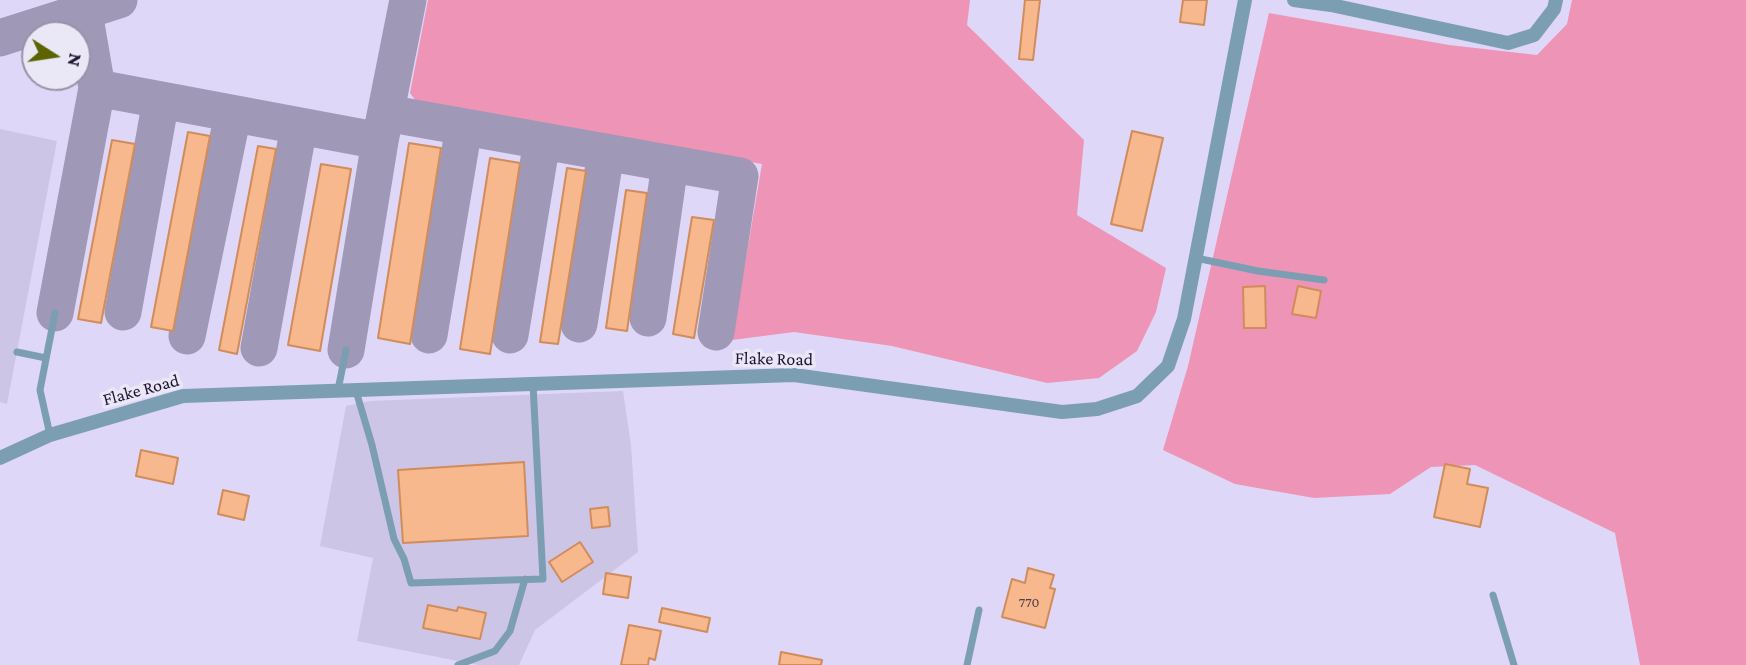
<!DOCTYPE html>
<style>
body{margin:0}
#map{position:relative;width:1746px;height:665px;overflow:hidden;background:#ded7f7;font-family:"Crimson Pro",serif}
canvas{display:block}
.north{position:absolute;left:21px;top:21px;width:70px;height:70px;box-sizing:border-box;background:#eae7f7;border:2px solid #9893a7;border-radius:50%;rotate:102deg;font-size:19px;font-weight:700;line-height:28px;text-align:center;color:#1d1530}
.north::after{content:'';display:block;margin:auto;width:24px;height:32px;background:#5b6401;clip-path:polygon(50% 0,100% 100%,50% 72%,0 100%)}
</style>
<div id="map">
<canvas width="1746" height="665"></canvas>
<div class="north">N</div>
</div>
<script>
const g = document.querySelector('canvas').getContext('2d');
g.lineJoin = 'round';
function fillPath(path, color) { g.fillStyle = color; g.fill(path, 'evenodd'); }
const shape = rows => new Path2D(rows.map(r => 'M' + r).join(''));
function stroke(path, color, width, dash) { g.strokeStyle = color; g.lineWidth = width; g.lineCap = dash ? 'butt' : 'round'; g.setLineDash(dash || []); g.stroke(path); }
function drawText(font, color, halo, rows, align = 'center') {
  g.font = font + ' "Crimson Pro",serif'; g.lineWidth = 7; g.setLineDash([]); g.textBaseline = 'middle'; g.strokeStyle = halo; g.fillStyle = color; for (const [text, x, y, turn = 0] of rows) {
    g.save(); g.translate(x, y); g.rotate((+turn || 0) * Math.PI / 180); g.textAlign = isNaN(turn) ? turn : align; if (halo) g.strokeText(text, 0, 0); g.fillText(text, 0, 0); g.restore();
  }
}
fillPath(shape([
 [0,129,57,141,7,404,0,402],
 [623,391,631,445,638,552,535,630,519,665,478,665,357,641,373,558,320,546,346,406,370,401]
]), '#cdc5e6');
fillPath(shape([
 [428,0,970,0,967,25,1084,140,1077,215,1166,268,1156,312,1137,351,1099,378,1047,383,892,346,794,332,732,340,762,164,419,105,410,93],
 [1572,0,1746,0,1746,665,1640,665,1615,533,1475,465,1431,467,1390,494,1314,498,1235,484,1163,450,1188,366,1269,13,1449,45,1537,55,1567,24]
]), '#ee94b7');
stroke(shape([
 [0,38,119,0],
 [97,88,380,141],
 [386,113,740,176,716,332],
 [123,312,161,100],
 [55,313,97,88,84,12],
 [648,318,670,164],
 [579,324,606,152],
 [429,335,464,127],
 [510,335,542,141],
 [187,336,233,114],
 [259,348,299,126],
 [346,350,380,141,408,0]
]), '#9f98b6', 37);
const building = shape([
 [1025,0,1040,0,1033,60,1019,59,1025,0],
 [1183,0,1207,0,1204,25,1180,22,1183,0],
 [1132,131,1163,138,1142,231,1111,224,1132,131],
 [188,132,210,136,173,331,151,327,188,132],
 [112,140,135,144,101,323,78,319,112,140],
 [409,143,441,148,410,344,378,338,409,143],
 [258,146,276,149,237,354,219,350,258,146],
 [490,158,520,163,490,354,460,349,490,158],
 [321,164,351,169,320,351,288,345,321,164],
 [567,168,586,171,558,344,540,342,567,168],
 [626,190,647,193,627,331,606,328,626,190],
 [692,217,714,220,694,338,673,334,692,217],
 [1265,286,1266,328,1244,328,1243,287,1265,286],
 [1298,286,1321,291,1316,318,1292,314,1298,286],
 [141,450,178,458,173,484,136,476,141,450],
 [524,462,528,536,403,543,398,470,524,462],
 [1445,464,1470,469,1467,484,1488,488,1480,527,1434,517,1445,464],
 [223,490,249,496,244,520,218,514,223,490],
 [608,507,610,526,592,528,590,509,608,507],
 [580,542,593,562,562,582,549,562,580,542],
 [1028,568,1054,575,1050,588,1055,589,1045,628,1002,617,1012,579,1025,583,1028,568],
 [606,573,631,577,628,598,603,594,606,573],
 [428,605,457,611,458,607,486,613,480,639,423,628,428,605],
 [662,608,710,618,707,632,659,622,662,608],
 [629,625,661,631,655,660,649,658,648,665,621,665,629,625],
 [781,652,822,660,821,665,779,665,781,652]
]);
fillPath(building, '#f7b88d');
stroke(building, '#d18c5b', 2);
stroke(shape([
 [1196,258,1258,271,1324,280],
 [17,352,46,358],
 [338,390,346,350],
 [356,391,372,445,394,539,404,559,411,583,543,579,533,384],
 [50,435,40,390,55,313],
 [1493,595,1514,665],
 [458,665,495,651,510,631,525,579],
 [967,665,979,610]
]), '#7c9eb2', 7);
stroke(shape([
 [1294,0,1331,5,1508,43,1534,35,1554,9,1556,0],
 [0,458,50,435,183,396,794,375,1062,412,1097,409,1137,396,1168,366,1184,319,1245,0]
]), '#7c9eb2', 14);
drawText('14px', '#543e47', null, [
 ["770",1029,603]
]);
drawText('18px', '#1d1530', '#eae7f7', [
 ["Flake Road",774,359,1],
 ["Flake Road",141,390,-15]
]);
</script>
